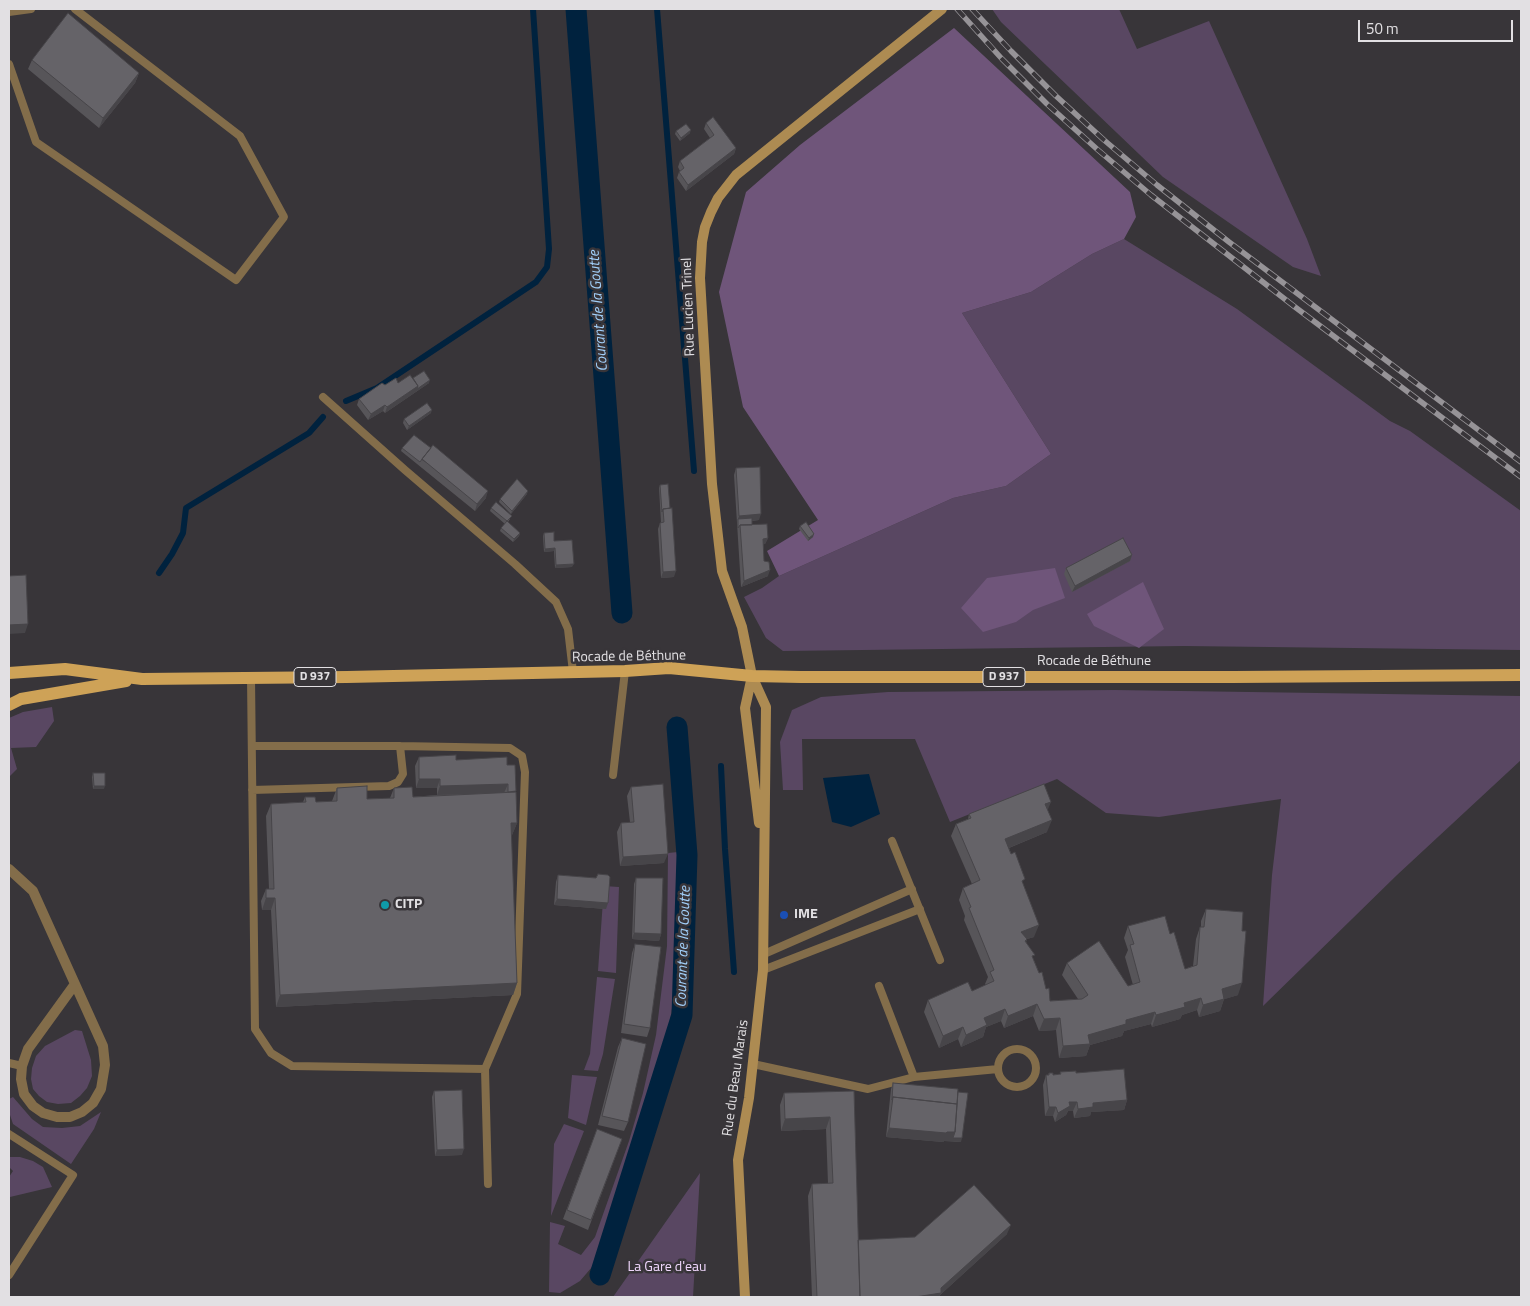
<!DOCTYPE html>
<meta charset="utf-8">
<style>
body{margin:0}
#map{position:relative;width:1530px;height:1306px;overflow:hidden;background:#383539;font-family:"Titillium Web",sans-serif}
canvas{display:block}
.frame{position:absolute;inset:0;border:10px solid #e2e0e3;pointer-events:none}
.scale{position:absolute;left:1358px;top:20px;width:155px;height:22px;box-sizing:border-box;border:2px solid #e2e0e3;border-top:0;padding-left:6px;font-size:15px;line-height:18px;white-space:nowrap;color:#e2e0e3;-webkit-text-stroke:4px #383539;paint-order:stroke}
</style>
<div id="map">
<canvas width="1530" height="1306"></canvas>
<div class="frame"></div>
<div class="scale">50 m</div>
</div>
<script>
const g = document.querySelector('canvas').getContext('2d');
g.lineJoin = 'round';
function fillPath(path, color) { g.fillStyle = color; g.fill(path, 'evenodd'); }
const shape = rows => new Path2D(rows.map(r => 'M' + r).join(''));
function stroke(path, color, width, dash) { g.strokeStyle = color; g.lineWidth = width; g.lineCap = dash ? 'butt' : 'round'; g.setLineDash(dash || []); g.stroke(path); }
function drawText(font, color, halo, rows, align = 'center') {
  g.font = font + ' "Titillium Web",sans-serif'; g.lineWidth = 5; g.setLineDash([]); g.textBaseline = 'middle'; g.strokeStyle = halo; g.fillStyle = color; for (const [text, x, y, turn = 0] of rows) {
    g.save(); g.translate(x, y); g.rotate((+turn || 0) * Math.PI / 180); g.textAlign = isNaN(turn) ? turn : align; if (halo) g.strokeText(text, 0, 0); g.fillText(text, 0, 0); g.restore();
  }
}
fillPath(shape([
 [992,9,1119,9,1137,49,1209,21,1307,239,1321,276,1293,267,1163,177,1001,22],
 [1124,239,1237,309,1390,421,1410,431,1521,511,1521,650,1184,646,783,651,766,638,744,597,762,588,779,576,953,498,1006,486,1051,454,962,313,1031,292,1092,254],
 [1114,690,1521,696,1521,760,1397,875,1263,1006,1272,875,1281,799,1159,817,1106,813,1057,779,950,822,915,739,802,739,803,790,783,790,780,742,792,710,821,697,888,692],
 [52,707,54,721,36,747,11,748,17,769,9,777,9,718,23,712],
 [678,852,676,980,667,1043,638,1149,608,1240,598,1260,580,1281,560,1293,549,1292,550,1222,565,1226,558,1244,581,1255,595,1237,629,1141,643,1093,656,1035,667,946,668,853],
 [604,886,619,887,616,973,598,971],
 [597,977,615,979,603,1054,598,1071,584,1070,590,1054],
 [75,1030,82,1031,91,1060,92,1076,87,1088,80,1096,71,1103,58,1104,47,1102,39,1096,33,1089,31,1079,32,1068,36,1056,45,1046],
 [572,1075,597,1077,586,1125,568,1118],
 [13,1097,32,1119,43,1127,62,1128,80,1126,101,1112,94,1129,71,1164,13,1124,9,1112,9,1099],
 [564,1124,584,1131,551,1216,554,1144],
 [9,1157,20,1157,33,1161,43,1167,52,1187,10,1197,9,1199,9,1177,13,1171,9,1167],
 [700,1173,693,1297,613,1297]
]), '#594762');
fillPath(shape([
 [954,28,1130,192,1136,217,1124,239,1092,254,1031,292,962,313,1051,454,1006,486,953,498,779,576,767,551,818,520,743,407,719,292,746,192,800,145],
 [1055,568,1065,598,1033,610,1016,622,983,632,961,608,987,578],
 [1143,582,1164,629,1139,648,1094,626,1087,614]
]), '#6f557a');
fillPath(shape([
 [869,774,880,814,851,827,832,822,823,778]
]), '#00223e');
stroke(shape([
 [657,9,694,471],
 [346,401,377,388,536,282,547,267,549,249,533,9],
 [159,573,172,554,183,533,186,508,309,433,323,417],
 [721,766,725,849,734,972]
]), '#00223e', 6);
stroke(shape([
 [576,9,622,613],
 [600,1275,682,1015,687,855,677,727]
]), '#00223e', 21);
stroke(shape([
 [9,12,31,9],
 [9,64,36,142,236,280,284,217,240,136,75,9],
 [323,397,405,470,515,564,556,602,568,629,573,672],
 [251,678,255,1029,271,1053,292,1066,485,1069,517,994,525,772,522,756,510,748,400,746,252,746],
 [613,775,625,671],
 [252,790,389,786,398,782,403,774,400,746],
 [892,841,940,960],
 [764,954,912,889],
 [763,970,920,909],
 [879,986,914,1077],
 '998 1068a19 19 0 1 1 38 0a19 19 0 1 1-38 0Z',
 [9,1063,22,1066],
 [753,1064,868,1089,914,1077,998,1069],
 [485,1069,488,1184],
 [9,1134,73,1175,9,1275]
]), '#836d4a', 8);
stroke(shape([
 [9,869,33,891,103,1046,105,1065,101,1089,93,1103,82,1112,70,1117,57,1117,43,1113,33,1106,24,1094,21,1079,22,1066,28,1049,75,984]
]), '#836d4a', 10);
stroke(shape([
 [752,676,745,708,759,823],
 [745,1297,738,1160,749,1098,763,970,766,707,752,676,742,627,722,571,712,484,700,278,702,242,705,227,711,212,718,198,736,175,942,9]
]), '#ad8b52', 10);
stroke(shape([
 [9,673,65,669,142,679,347,677,625,671,669,668,752,676,801,677,1234,677,1521,675],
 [9,705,21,699,126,681]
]), '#cea257', 12);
const rail = shape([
 [957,9,1002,59,1047,104,1098,150,1151,195,1295,307,1521,477],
 [972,9,1011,51,1056,96,1104,140,1157,185,1229,242,1521,462]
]);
stroke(rail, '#969397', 5.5);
stroke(rail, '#383539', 4, [11]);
fillPath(shape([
 [32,60,139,73,135,83,99,128,28,69],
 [706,123,736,148,734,154,686,191,677,178,679,172,680,171,678,167,680,161,710,138,704,129],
 [676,131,690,133,680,141,675,134],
 [398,383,429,383,385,413,383,411,368,420,357,405,359,399,385,385],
 [431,413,407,430,403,423,404,419],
 [402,448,486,498,475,511,401,451],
 [736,468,759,520,752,521,752,525,768,538,765,544,763,544,764,561,768,576,741,587,734,475],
 [660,485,674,577,661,578,658,529,660,523,661,523,659,488],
 [527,494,511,514,499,502,500,499],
 [491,508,510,519,508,522,520,533,519,536,513,542,500,531,501,528,505,524,490,511],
 [800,526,813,537,808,541,799,529],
 [544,533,554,541,572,567,555,568,554,551,544,552,543,536],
 [1132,555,1130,561,1072,592,1064,574,1066,568],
 [419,757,456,760,507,765,517,823,512,835,511,835,517,983,513,995,276,1007,271,910,262,910,261,901,266,889,269,889,266,816,271,804,303,802,305,797,316,802,332,801,337,788,367,799,390,798,394,788,413,797,437,795,437,788,416,788,415,766],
 [93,773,104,789,93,789,92,777],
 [631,787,664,863,620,866,617,832,621,823,630,822,627,796],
 [1048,810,1047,832,1009,848,1023,885,1034,937,1027,939,1026,942,1046,989,1050,1001,1078,999,1062,975,1067,963,1128,986,1133,985,1125,957,1128,950,1124,938,1128,926,1170,934,1185,969,1193,966,1196,939,1200,927,1201,927,1201,921,1206,909,1238,995,1224,999,1220,1011,1199,1017,1197,1010,1182,1015,1180,1019,1152,1027,1151,1024,1124,1031,1122,1036,1090,1045,1086,1056,1059,1058,1056,1030,1039,1031,1033,1016,1004,1028,1001,1021,986,1027,983,1037,961,1047,958,1039,939,1048,924,1012,928,1000,972,991,986,985,985,984,988,977,964,920,965,916,959,900,963,888,972,884,951,836,956,824,968,819,969,814],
 [558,875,596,878,606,909,554,905,556,882],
 [636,878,661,934,659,941,632,939,634,884],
 [635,944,650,1028,647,1037,621,1033,632,953],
 [622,1038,628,1122,624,1131,598,1125,618,1047],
 [1060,1072,1076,1073,1127,1100,1124,1110,1091,1112,1090,1116,1074,1118,1073,1111,1068,1111,1066,1115,1055,1122,1053,1116,1045,1116,1043,1085,1046,1075,1048,1075,1049,1073,1053,1075,1060,1074],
 [893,1083,958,1092,961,1142,944,1141,943,1142,886,1137,891,1089],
 [434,1091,462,1155,435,1156,432,1097],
 [854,1091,858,1240,1007,1234,940,1295,939,1297,812,1297,808,1196,812,1184,828,1184,826,1129,781,1131,780,1105,784,1093],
 [597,1129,622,1139,588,1230,563,1219]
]), '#575559');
fillPath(shape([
 [139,73,135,83,99,128,103,118],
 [691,130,690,133,680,141,681,138],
 [736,148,734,154,686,191,688,185],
 [430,380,429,383,385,413,387,407,418,386],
 [385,405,383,411,368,420,371,414],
 [432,410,431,413,407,430,409,426],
 [488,491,486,498,475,511,477,504],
 [528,491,527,494,511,514,512,511],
 [761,514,759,520,738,522,738,519,739,516],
 [520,533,519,536,513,542,514,539],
 [814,534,813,537,808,541,809,538],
 [768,538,765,544,760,545,763,539],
 [555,548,554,551,544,552,545,549],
 [1132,555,1130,561,1072,592,1075,586],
 [574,564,572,567,555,568,556,565],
 [770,570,768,576,741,587,744,581],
 [676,571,674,577,661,578,663,572],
 [28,624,25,633,9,634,9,625],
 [419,779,440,779,437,788,416,788],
 [508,784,504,793,437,795,440,786],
 [94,786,105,786,104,789,93,789],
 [1051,802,1046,814,1045,804],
 [1052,820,1047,832,1001,851,1005,839],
 [511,823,517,823,512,835,506,835],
 [668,854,664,863,620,866,623,857],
 [266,898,275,898,271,910,262,910],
 [557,899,608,903,606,909,554,905],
 [1039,925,1034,937,1027,939,1023,951,1021,932],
 [634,933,661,934,659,941,632,939],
 [517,983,513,995,276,1007,280,995],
 [1242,983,1238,995,1219,1001,1224,999,1220,1011,1199,1017,1203,1005,1222,989],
 [1201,998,1197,1010,1182,1015,1180,1019,1152,1027,1156,1015,1184,1003],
 [1037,1004,1033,1016,1004,1028,1008,1016],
 [1005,1009,1001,1021,986,1027,983,1037,961,1047,966,1035,984,1018],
 [1155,1012,1151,1024,1124,1031,1122,1036,1090,1045,1086,1056,1059,1058,1063,1046,1088,1035,1126,1020],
 [1060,1018,1056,1030,1039,1031,1044,1019],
 [963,1027,958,1039,939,1048,943,1036],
 [1127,1100,1124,1110,1091,1112,1090,1116,1074,1118,1078,1109,1093,1103],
 [1069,1102,1077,1102,1073,1111,1068,1111,1066,1115,1055,1122,1058,1113],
 [1049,1107,1056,1107,1053,1116,1045,1116],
 [830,1117,826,1129,781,1131,785,1119],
 [889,1128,955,1132,952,1141,944,1141,943,1142,886,1137],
 [953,1138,962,1138,961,1142,952,1141],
 [464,1149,462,1155,435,1156,437,1150],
 [1011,1225,1007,1234,940,1295,939,1297,915,1297,941,1288]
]), '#474549');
const building = shape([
 [68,13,139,73,103,118,32,60,68,13],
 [713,117,736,148,688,185,679,172,684,168,680,161,714,135,706,123,713,117],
 [686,124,691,130,681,138,676,131,686,124],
 [424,371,430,380,417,389,418,386,413,378,424,371],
 [410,375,418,386,387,407,385,405,371,414,359,399,382,383,385,385,396,378,398,383,410,375],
 [427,403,432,410,409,426,404,419,427,403],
 [414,435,431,448,422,459,420,462,402,448,414,435],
 [433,445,488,491,477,504,422,459,433,445],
 [760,467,761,514,739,516,736,468,760,467],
 [517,479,528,491,512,511,500,499,517,479],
 [668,484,670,508,663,509,662,512,660,485,668,484],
 [496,502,512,516,507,521,491,508,496,502],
 [672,508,676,571,663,572,660,523,664,522,663,509,672,508],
 [752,518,752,525,740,525,738,528,738,519,752,518],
 [507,521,520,533,514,539,501,528,507,521],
 [806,522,814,534,809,538,800,526,806,522],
 [767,524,768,538,763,539,764,561,769,562,770,570,744,581,740,525,767,524],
 [554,532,554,541,572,540,574,564,556,565,555,548,545,549,544,533,554,532],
 [1123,538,1132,555,1075,586,1066,568,1123,538],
 [26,575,28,624,9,625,9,576,26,575],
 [456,755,456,760,507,757,507,765,515,765,516,791,508,792,508,784,440,786,440,779,419,779,419,757,456,755],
 [93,773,105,773,105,786,94,786,93,773],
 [663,784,668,854,623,857,621,823,634,822,631,787,663,784],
 [1044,784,1051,802,1045,804,1052,820,1005,839,1011,854,1015,852,1025,879,1022,881,1039,925,1021,932,1027,939,1025,941,1035,955,1032,956,1039,973,1042,972,1046,989,1049,988,1050,1001,1082,999,1088,995,1067,963,1099,941,1128,986,1140,982,1130,945,1134,944,1128,926,1165,916,1170,934,1174,932,1185,969,1197,965,1200,927,1204,927,1206,909,1243,912,1242,931,1246,931,1242,983,1222,989,1224,999,1203,1005,1201,998,1184,1003,1185,1007,1156,1015,1155,1012,1126,1020,1126,1024,1088,1035,1090,1044,1063,1046,1060,1018,1044,1019,1037,1004,1008,1016,1005,1009,984,1018,987,1025,966,1035,963,1027,943,1036,928,1000,968,982,972,991,994,981,990,972,994,970,969,908,971,907,963,888,980,880,956,824,971,818,969,814,1044,784],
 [367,786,367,799,394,798,394,788,412,787,413,797,516,792,517,823,511,823,517,983,280,995,275,898,266,898,266,889,274,889,271,804,306,802,305,797,315,797,316,802,337,801,337,788,367,786],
 [598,874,608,875,610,877,608,903,557,899,558,875,596,878,598,874],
 [636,878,663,878,661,934,634,933,636,878],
 [635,944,661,947,650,1028,624,1024,635,944],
 [622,1038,646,1044,628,1122,602,1116,622,1038],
 [1124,1069,1127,1100,1093,1103,1093,1107,1078,1109,1077,1102,1069,1102,1070,1106,1058,1113,1056,1107,1049,1107,1046,1075,1049,1075,1049,1073,1053,1073,1053,1075,1061,1074,1060,1072,1076,1071,1076,1073,1124,1069],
 [893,1083,958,1089,957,1104,893,1097,892,1100,893,1083],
 [462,1090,464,1149,437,1150,434,1091,462,1090],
 [854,1091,860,1297,817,1297,812,1184,833,1183,830,1117,785,1119,784,1093,854,1091],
 [958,1092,968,1093,962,1138,953,1138,955,1132,958,1092],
 [893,1097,957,1104,955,1132,947,1132,946,1133,889,1128,893,1097],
 [597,1129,622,1139,591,1220,567,1210,597,1129],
 [974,1185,1011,1225,941,1288,941,1293,915,1297,860,1297,858,1240,915,1237,974,1185]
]);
fillPath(building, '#656368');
stroke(building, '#474549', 1);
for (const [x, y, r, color] of [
 [385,905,5,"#0f9aa8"],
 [784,915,5,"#1a4fb4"]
]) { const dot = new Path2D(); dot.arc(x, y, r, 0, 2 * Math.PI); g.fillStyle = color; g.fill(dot); stroke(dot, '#383539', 2); }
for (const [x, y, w] of [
 [315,677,42],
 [1004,677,42]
]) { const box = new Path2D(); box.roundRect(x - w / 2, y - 9.5, w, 19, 4); g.fillStyle = '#383539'; g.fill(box); stroke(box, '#e2e0e3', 1); }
drawText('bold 12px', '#e2e0e3', null, [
 ["D 937",315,677],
 ["D 937",1004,677]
]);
drawText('14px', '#e2e0e3', '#383539', [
 ["Rue Lucien Trinel",689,307,-92],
 ["Rocade de Béthune",629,657,-1],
 ["Rocade de Béthune",1094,662],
 ["Rue du Beau Marais",736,1078,-82]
]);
drawText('bold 14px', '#e2e0e3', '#383539', [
 ["CITP",395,905],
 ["IME",794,915]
], 'left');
drawText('14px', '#f1d8fe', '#383539', [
 ["La Gare d'eau",667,1268]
]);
drawText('italic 15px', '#a1cff9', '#383539', [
 ["Courant de la Goutte",599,311,-94],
 ["Courant de la Goutte",684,947,-88]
]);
</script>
